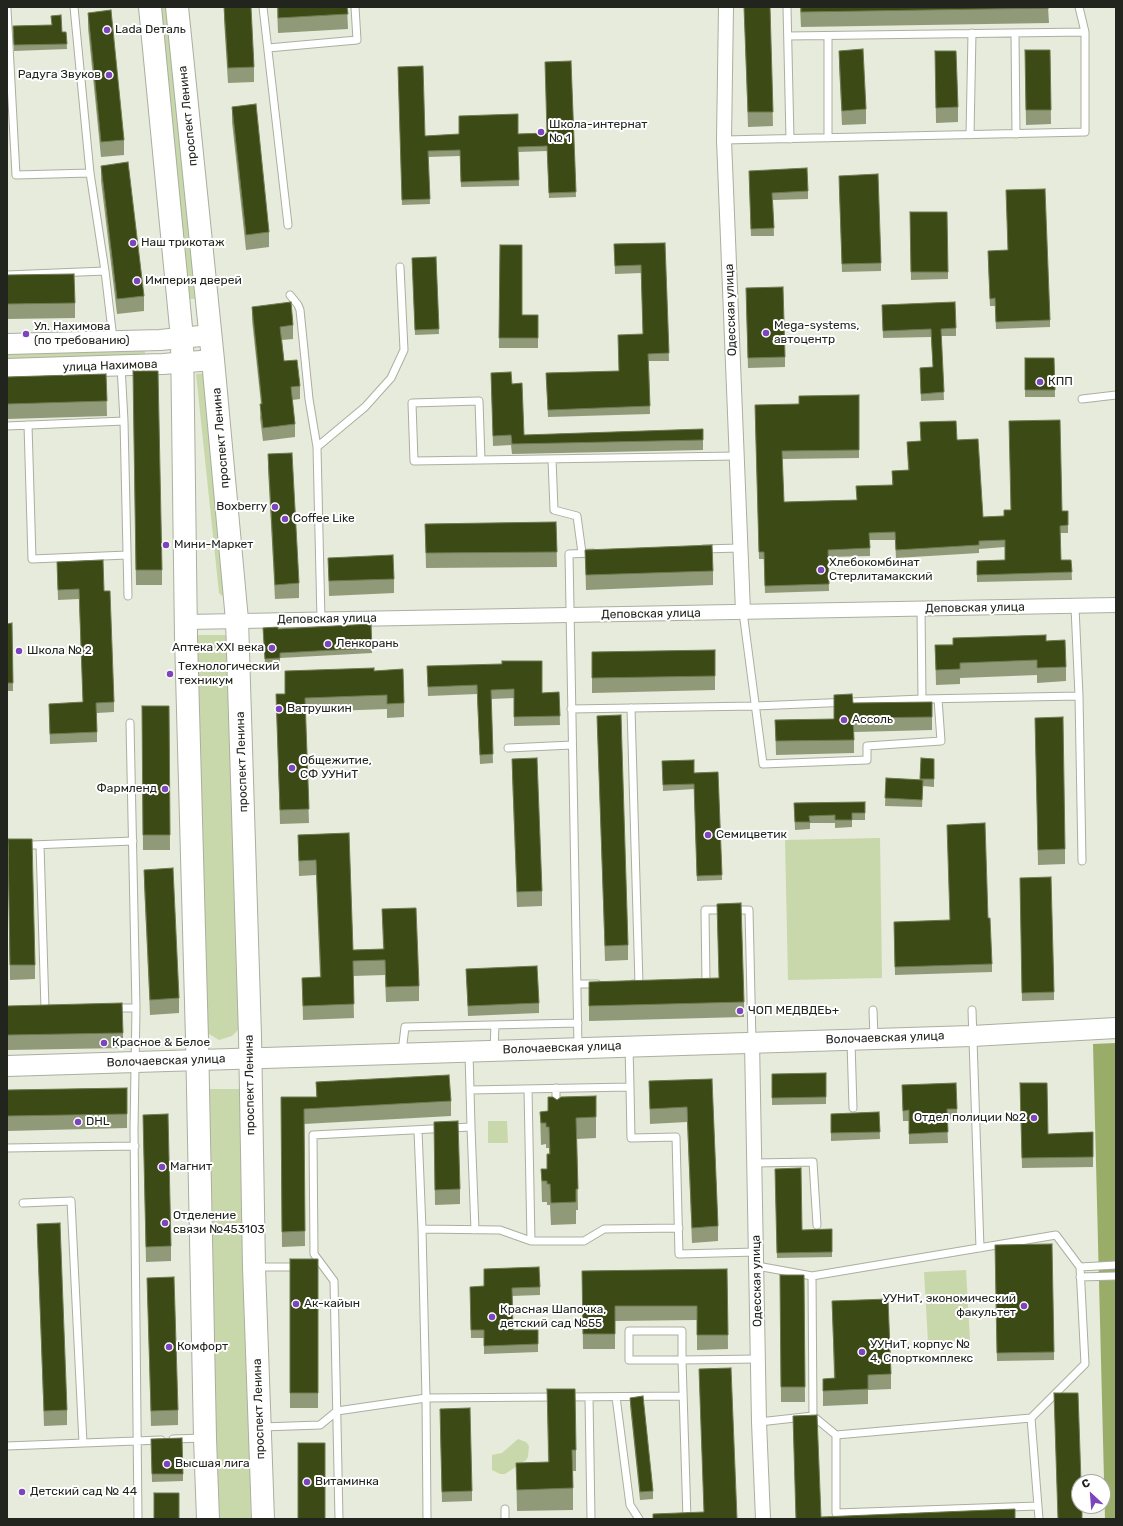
<!DOCTYPE html>
<meta charset="utf-8">
<style>
body{margin:0}
#map{position:relative;width:1123px;height:1526px;overflow:hidden;background:#e6ebdb;font-family:Rubik,sans-serif}
canvas{display:block}
.frame{position:absolute;inset:0;border:8px solid #22241e;pointer-events:none}
.north{position:absolute;left:1071px;top:1474px;width:40px;height:40px;box-sizing:border-box;background:#fff;border:1px solid #a7a7a5;border-radius:50%;rotate:334deg;font-size:11px;font-weight:700;line-height:16px;text-align:center;color:#22241e}
.north::after{content:'';display:block;margin:auto;width:14px;height:18px;background:#7d45bb;clip-path:polygon(50% 0,100% 100%,50% 72%,0 100%)}
</style>
<div id="map">
<canvas width="1123" height="1526"></canvas>
<div class="frame"></div>
<div class="north">С</div>
</div>
<script>
const g = document.querySelector('canvas').getContext('2d');
g.lineJoin = 'round';
function fillPath(path, color) { g.fillStyle = color; g.fill(path, 'evenodd'); }
const shape = rows => new Path2D(rows.map(r => 'M' + r).join(''));
function stroke(path, color, width, dash) { g.strokeStyle = color; g.lineWidth = width; g.lineCap = dash ? 'butt' : 'round'; g.setLineDash(dash || []); g.stroke(path); }
function drawText(font, color, halo, rows, align = 'center') {
  g.font = font + ' Rubik,sans-serif'; g.lineWidth = 4; g.setLineDash([]); g.textBaseline = 'middle'; g.strokeStyle = halo; g.fillStyle = color; for (const [text, x, y, turn = 0] of rows) {
    g.save(); g.translate(x, y); g.rotate((+turn || 0) * Math.PI / 180); g.textAlign = isNaN(turn) ? turn : align; if (halo) g.strokeText(text, 0, 0); g.fillText(text, 0, 0); g.restore();
  }
}
fillPath(shape([
 [159,7,167,7,198,296,195,299,189,299],
 [144,339,146,366,7,368,7,343],
 [207,373,225,594,222,596,219,593,196,374],
 [196,635,228,635,240,1028,232,1036,219,1040,209,1034,204,1028],
 [880,838,882,978,788,980,785,840],
 [202,1089,241,1089,251,1519,214,1519],
 [488,1121,507,1121,508,1143,488,1143],
 [966,1270,970,1340,928,1342,924,1272],
 [518,1439,526,1442,529,1446,528,1457,526,1460,505,1474,500,1474,492,1470,492,1455,502,1453]
]), '#c9d8aa');
fillPath(shape([
 [1116,1043,1116,1519,1105,1519,1093,1044]
]), '#99ad68');
const lane = shape([
 [74,7,90,173,105,271,113,339],
 [263,7,288,225],
 [787,7,790,139],
 [7,9,16,175,90,173],
 [1015,33,1016,134],
 [788,36,1085,32],
 [828,36,828,138],
 [268,48,357,40,355,7],
 [970,135,972,33],
 [724,140,1085,132,1085,32,1079,7],
 [7,275,105,271],
 [290,295,298,305,300,310,309,399,317,447,321,620],
 [121,366,124,421,128,596],
 [1082,399,1116,395],
 [28,425,32,559,127,555],
 [7,426,124,421],
 [317,447,365,407,391,378,404,350,400,267],
 [552,459,554,510,577,516,582,553],
 [481,460,479,401,412,403,414,461,736,456],
 [703,549,740,548],
 [1075,607,1079,696,1082,861],
 [921,609,922,699,1079,696],
 [743,612,763,764,867,760,867,746,941,741,938,699],
 [631,708,639,984,633,984],
 [571,709,755,706,922,699],
 [130,723,136,1008,134,1130,138,1519],
 [508,748,572,745],
 [40,845,45,1009],
 [7,846,133,841],
 [701,983,706,983,705,910,749,910,752,1042],
 [577,984,597,984],
 [115,1008,136,1008],
 [873,1010,874,1038],
 [972,1010,980,1248],
 [851,1042,853,1108],
 [578,1047,569,554,593,553],
 [629,1047,630,1087],
 [494,1049,495,1025],
 [402,1052,405,1027,578,1023],
 [556,1088,556,1108],
 [528,1089,531,1241],
 [470,1090,630,1087,631,1138,676,1137,679,1254,756,1252],
 [471,1127,475,1230],
 [418,1130,422,1229,500,1230,531,1241,584,1241,604,1229,679,1228],
 [7,1148,135,1146],
 [754,1163,813,1162,817,1225],
 [23,1203,71,1201,83,1443],
 [757,1266,812,1276,813,1416,759,1422],
 [256,1267,298,1267],
 [1080,1267,1116,1265],
 [812,1276,1056,1235,1080,1267,1085,1364,1031,1418,836,1435],
 [1080,1277,1116,1276],
 [567,1397,683,1396],
 [589,1397,591,1519],
 [616,1397,630,1505,639,1519],
 [813,1416,836,1435,836,1513,1038,1506],
 [1031,1418,1039,1519],
 [262,1427,320,1425,337,1411,426,1398,422,1229],
 [173,1439,203,1438],
 [7,1446,161,1440],
 [505,1509,505,1519],
 [339,1519,334,1281,314,1254,313,1135,471,1127,469,1053],
 [427,1519,426,1398,556,1397],
 [687,1519,682,1360,682,1331,629,1331,629,1360,682,1360,758,1359]
]);
const street = shape([
 [726,7,724,140,743,612],
 [186,622,1116,605],
 [752,1042,759,1422,763,1519]
]);
const secondary = shape([
 [7,344,160,340,211,335],
 [7,369,163,364,213,360],
 [7,1066,972,1036,1116,1028]
]);
const primary = shape([
 [150,7,182,338,186,637,197,1039,205,1438,208,1519],
 [177,7,213,360,237,620,250,1036,254,1267,263,1519]
]);
stroke(lane, '#aaafa0', 9);
stroke(street, '#aaafa0', 16);
stroke(secondary, '#aaafa0', 22);
stroke(primary, '#aaafa0', 24);
stroke(lane, '#fff', 7);
stroke(street, '#fff', 14);
stroke(secondary, '#fff', 20);
stroke(primary, '#fff', 22);
fillPath(shape([
 [224,7,254,67,254,82,228,83,224,20],
 [277,7,347,7,348,29,278,33],
 [744,7,770,7,773,126,748,127],
 [800,7,1048,7,1049,23,801,27],
 [88,13,124,140,124,155,101,157,88,28],
 [52,25,62,32,66,32,67,49,14,51,13,26],
 [1025,50,1050,50,1051,124,1026,125],
 [839,51,866,109,866,124,842,125,839,66],
 [935,51,958,107,958,122,936,123],
 [571,61,576,197,549,198,547,151,518,152,519,186,461,187,460,156,428,157,430,204,402,205,398,67,425,136,547,133],
 [232,107,269,232,269,247,246,250,232,122],
 [101,166,144,296,144,311,117,314,101,181],
 [749,178,808,191,808,199,773,200,774,236,751,236],
 [839,184,881,263,881,271,842,272],
 [910,212,948,272,948,279,911,280],
 [665,243,669,361,649,361,650,414,548,417,546,373,619,371,643,334,641,273,615,274,614,244],
 [500,245,522,315,538,315,538,348,499,348],
 [1008,250,1050,320,1050,327,996,329,995,306,990,306,988,258],
 [436,257,439,334,415,335,412,258],
 [7,275,75,303,75,318,7,319],
 [746,298,785,357,785,367,748,368],
 [882,305,956,328,956,336,941,336,944,400,921,401,920,368,933,367,931,337,883,338],
 [252,307,293,325,293,339,282,340,284,361,300,386,300,399,292,400,295,424,295,437,263,441,260,418,261,404,252,320],
 [1025,358,1054,358,1055,397,1025,397],
 [491,373,512,384,524,435,703,429,703,450,512,454,511,445,493,446],
 [106,374,107,416,7,419,7,377],
 [133,386,162,570,162,585,136,585],
 [859,395,859,458,782,459,784,502,857,500,892,485,892,471,908,470,907,442,921,441,920,422,957,440,983,517,1004,516,1062,511,1068,525,1068,533,1060,533,1061,560,1071,560,1072,580,977,582,977,561,1005,560,1005,547,979,549,979,553,896,558,895,540,870,540,870,556,828,557,829,591,765,593,764,559,759,559,755,413,799,404],
 [268,454,299,583,299,598,275,599,268,469],
 [556,522,557,567,426,568,425,524],
 [585,550,713,571,713,585,586,590],
 [328,558,394,579,394,593,329,596],
 [57,562,104,591,114,702,114,712,97,713,97,742,50,744,49,704,83,702,79,599,58,600],
 [12,623,13,691,7,691,7,624],
 [263,628,278,629,372,648,372,653,280,658,280,663,265,664],
 [1046,641,1066,667,1066,681,1037,683,1037,675,960,678,960,684,936,685,935,645],
 [592,652,715,676,715,690,592,693],
 [427,666,542,693,559,692,560,725,514,726,514,698,491,699,493,763,480,764,477,694,428,696],
 [285,671,374,671,404,703,404,717,387,718,387,709,305,712,309,823,280,824,276,694,285,694],
 [834,695,853,703,932,702,932,730,854,732,854,753,776,755,775,720,834,719],
 [142,706,169,706,170,850,143,850],
 [597,716,628,945,628,960,605,961],
 [1035,718,1065,849,1065,864,1038,865],
 [921,758,934,759,934,787,923,786,922,807,885,806,886,778,920,780],
 [512,759,542,891,542,906,517,907,512,774],
 [662,761,694,773,718,772,722,880,697,881,694,789,663,791],
 [865,802,865,820,852,820,852,827,835,828,835,823,810,823,810,829,795,830,794,803],
 [349,833,353,950,383,949,382,909,419,986,419,1001,386,1002,385,975,353,976,354,1018,303,1020,302,978,320,977,316,875,299,876,298,835],
 [8,854,35,965,35,979,10,980],
 [144,870,179,998,179,1013,150,1015,144,884],
 [1020,878,1054,992,1054,1000,1022,1001],
 [717,904,744,1002,744,1017,589,1021,589,982,719,978],
 [988,918,992,964,992,972,895,975,894,929,950,920],
 [466,969,539,1003,539,1013,468,1016],
 [7,1006,123,1033,123,1048,7,1050],
 [772,1074,826,1097,826,1104,772,1105],
 [712,1079,718,1226,718,1241,692,1243,687,1122,650,1124,649,1081],
 [316,1082,451,1101,451,1116,304,1124,305,1246,282,1247,281,1097,316,1097],
 [127,1088,127,1128,7,1131,7,1090],
 [1020,1094,1048,1134,1093,1132,1093,1167,1022,1168],
 [902,1095,957,1109,957,1119,947,1119,948,1143,909,1144,909,1121,903,1121],
 [548,1097,557,1100,596,1117,596,1138,577,1139,578,1210,576,1210,576,1224,551,1225,550,1205,547,1205,547,1202,542,1202,541,1169,547,1169,547,1154,549,1154,549,1148,546,1148,546,1144,541,1145,540,1112,548,1111],
 [879,1112,880,1139,831,1141,831,1114],
 [143,1115,171,1246,171,1261,146,1262],
 [434,1122,460,1189,460,1204,435,1205],
 [775,1169,802,1230,832,1229,832,1257,777,1258],
 [37,1224,67,1410,67,1425,44,1426],
 [995,1245,1054,1352,1054,1360,997,1361],
 [290,1259,318,1259,318,1408,290,1408],
 [727,1269,728,1349,697,1350,697,1320,615,1321,615,1349,583,1349,582,1271],
 [780,1275,804,1275,805,1402,781,1402],
 [147,1278,178,1410,178,1425,151,1426],
 [470,1287,540,1287,540,1295,512,1296,513,1330,538,1330,538,1352,484,1354,484,1338,471,1338],
 [832,1301,891,1374,891,1389,868,1390,868,1404,823,1406,823,1379,834,1378],
 [699,1369,737,1519,704,1512],
 [547,1389,576,1450,576,1471,573,1471,573,1510,517,1511,516,1463,548,1463],
 [1054,1393,1082,1519,1058,1519],
 [630,1398,653,1491,653,1499,640,1500,630,1405],
 [793,1416,821,1517,1015,1519,796,1519],
 [440,1419,472,1491,472,1501,442,1502],
 [151,1439,183,1474,183,1481,152,1482]
]), '#919a78');
const building = shape([
 [224,7,251,7,254,67,228,68,224,7],
 [278,7,347,7,348,14,278,18,278,7],
 [744,7,770,7,773,112,748,112,744,7],
 [801,7,1048,7,1049,8,801,12,801,7],
 [111,10,124,140,101,142,88,13,111,10],
 [61,15,62,32,66,32,67,44,14,45,13,26,52,25,51,16,61,15],
 [863,49,866,109,842,111,839,51,863,49],
 [1025,50,1050,50,1051,110,1026,110,1025,50],
 [935,51,956,51,958,107,936,108,935,51],
 [571,61,576,192,549,193,547,146,518,147,519,180,461,182,460,150,428,151,430,199,402,200,398,67,423,66,425,136,459,134,459,116,518,114,518,134,547,133,545,62,571,61],
 [256,104,269,232,246,235,232,107,256,104],
 [128,162,144,296,117,299,101,166,128,162],
 [807,168,808,191,772,193,774,228,751,229,749,171,807,168],
 [878,174,881,263,842,264,839,176,878,174],
 [1045,189,1050,320,996,322,995,298,990,299,988,251,1008,250,1006,190,1045,189],
 [910,212,947,212,948,272,911,272,910,212],
 [665,243,669,353,648,354,650,406,548,410,546,373,619,371,618,335,643,334,641,265,615,266,614,244,665,243],
 [500,245,522,245,522,315,538,315,538,338,499,338,500,245],
 [436,257,439,329,415,330,412,258,436,257],
 [74,274,75,303,7,304,7,275,74,274],
 [783,287,785,357,748,358,746,288,783,287],
 [291,302,293,325,280,327,284,361,297,360,300,386,291,387,295,424,263,428,260,404,262,404,252,307,291,302],
 [955,302,956,328,941,329,944,392,921,394,920,368,933,367,931,329,883,331,882,305,955,302],
 [1025,358,1054,358,1055,390,1025,390,1025,358],
 [133,371,158,371,162,570,136,570,133,371],
 [511,372,512,384,522,383,524,435,703,429,703,440,512,444,511,435,493,436,491,373,511,372],
 [106,374,107,401,7,404,7,377,106,374],
 [859,395,859,450,782,451,784,502,857,500,856,486,893,485,892,471,909,470,907,442,921,441,920,422,956,421,957,440,978,439,983,517,1004,516,1004,510,1011,510,1009,421,1060,420,1062,511,1068,511,1068,525,1060,526,1061,560,1071,560,1072,572,977,575,977,561,1005,560,1005,540,979,541,979,545,896,550,895,532,869,533,870,548,828,550,829,584,765,586,764,552,759,552,755,405,799,404,799,396,859,395],
 [292,453,299,583,275,585,268,454,292,453],
 [556,522,557,552,426,553,425,524,556,522],
 [712,545,713,571,586,575,585,550,712,545],
 [393,555,394,579,329,581,328,558,393,555],
 [103,560,104,591,110,591,114,702,96,703,97,732,50,734,49,704,83,702,79,589,58,590,57,562,103,560],
 [12,623,13,683,7,683,7,624,12,623],
 [371,624,372,648,280,653,280,658,265,659,263,628,278,627,278,629,371,624],
 [1046,635,1046,641,1065,640,1066,667,1037,668,1037,660,960,663,960,669,936,670,935,645,953,645,953,638,1046,635],
 [715,650,715,676,592,678,592,652,715,650],
 [502,661,542,661,542,693,559,692,560,716,514,717,514,689,491,690,493,754,480,755,477,685,428,687,427,666,502,664,502,661],
 [374,668,374,671,403,669,404,703,387,704,387,695,305,698,309,809,280,810,276,694,285,694,285,671,374,668],
 [852,694,853,703,932,702,932,717,853,718,854,740,776,741,775,720,834,719,834,695,852,694],
 [142,706,169,706,170,835,143,835,142,706],
 [621,715,628,945,605,946,597,716,621,715],
 [1063,717,1065,849,1038,850,1035,718,1063,717],
 [537,758,542,891,517,892,512,759,537,758],
 [921,758,934,759,934,779,920,779,921,758],
 [694,760,694,773,718,772,722,875,697,876,694,784,663,785,662,761,694,760],
 [886,778,923,780,922,800,885,798,886,778],
 [865,802,865,813,852,813,852,820,835,820,835,815,809,816,810,822,795,822,794,803,865,802],
 [985,823,988,918,990,918,992,964,895,967,894,922,950,920,947,825,985,823],
 [349,833,353,950,384,949,382,909,416,908,419,986,386,987,385,960,353,961,354,1004,303,1006,302,978,321,977,316,860,299,861,298,835,349,833],
 [8,839,32,839,35,965,10,965,8,839],
 [173,868,179,998,150,1000,144,870,173,868],
 [1051,877,1054,992,1022,993,1020,878,1051,877],
 [741,903,744,1002,589,1006,589,982,719,978,717,904,741,903],
 [537,966,539,1003,468,1006,466,969,537,966],
 [122,1003,123,1033,7,1035,7,1006,122,1003],
 [826,1073,826,1097,772,1098,772,1074,826,1073],
 [449,1075,451,1101,304,1109,305,1231,282,1232,281,1097,317,1097,316,1082,449,1075],
 [712,1079,718,1226,692,1228,687,1107,650,1109,649,1081,712,1079],
 [956,1083,957,1109,947,1109,948,1132,909,1134,909,1110,903,1111,902,1085,956,1083],
 [1020,1083,1047,1083,1048,1134,1093,1132,1093,1157,1022,1158,1020,1083],
 [127,1088,127,1114,7,1116,7,1090,127,1088],
 [596,1096,596,1117,576,1118,578,1189,576,1189,576,1202,551,1203,550,1184,547,1184,547,1181,542,1181,541,1169,547,1169,547,1154,550,1154,549,1127,546,1127,546,1123,541,1123,540,1112,548,1111,548,1097,553,1097,557,1100,561,1097,596,1096],
 [879,1112,880,1132,831,1133,831,1114,879,1112],
 [168,1114,171,1246,146,1247,143,1115,168,1114],
 [458,1121,460,1189,435,1190,434,1122,458,1121],
 [801,1168,802,1230,832,1229,832,1252,777,1253,775,1169,801,1168],
 [60,1223,67,1410,44,1411,37,1224,60,1223],
 [1052,1244,1054,1352,997,1353,995,1245,1052,1244],
 [290,1259,318,1259,318,1393,290,1393,290,1259],
 [539,1267,540,1287,512,1288,513,1330,538,1330,538,1344,484,1346,484,1330,471,1330,470,1287,484,1286,484,1269,539,1267],
 [727,1269,728,1335,697,1335,697,1306,615,1306,615,1334,583,1334,582,1271,727,1269],
 [780,1275,804,1275,805,1387,781,1387,780,1275],
 [174,1277,178,1410,151,1411,147,1278,174,1277],
 [888,1299,891,1374,868,1375,868,1389,823,1391,823,1379,835,1378,832,1301,888,1299],
 [731,1368,737,1519,653,1519,653,1514,704,1512,699,1369,731,1368],
 [547,1389,575,1389,576,1450,572,1450,573,1488,517,1490,516,1463,549,1462,547,1389],
 [1054,1393,1078,1393,1081,1482,1079,1482,1079,1506,1082,1506,1082,1519,1058,1519,1054,1393],
 [643,1396,653,1491,640,1492,630,1398,643,1396],
 [470,1408,472,1491,442,1492,440,1409,470,1408],
 [817,1415,821,1517,1015,1509,1015,1519,796,1519,793,1416,817,1415],
 [182,1438,183,1474,152,1474,151,1439,182,1438],
 [298,1443,325,1443,325,1519,298,1519,298,1443],
 [154,1493,179,1493,179,1519,154,1519,154,1493]
]);
fillPath(building, '#3c4a16');
stroke(building, '#6f7a51', 1);
for (const [x, y, r, color] of [
 [107,30,4,"#7d45bb"],
 [109,75,4,"#7d45bb"],
 [541,132,4,"#7d45bb"],
 [133,243,4,"#7d45bb"],
 [137,281,4,"#7d45bb"],
 [766,333,4,"#7d45bb"],
 [26,334,4,"#7d45bb"],
 [1040,382,4,"#7d45bb"],
 [275,507,4,"#7d45bb"],
 [285,519,4,"#7d45bb"],
 [166,545,4,"#7d45bb"],
 [821,570,4,"#7d45bb"],
 [328,644,4,"#7d45bb"],
 [272,648,4,"#7d45bb"],
 [19,651,4,"#7d45bb"],
 [170,674,4,"#7d45bb"],
 [279,709,4,"#7d45bb"],
 [844,720,4,"#7d45bb"],
 [292,768,4,"#7d45bb"],
 [165,789,4,"#7d45bb"],
 [708,835,4,"#7d45bb"],
 [740,1011,4,"#7d45bb"],
 [104,1043,4,"#7d45bb"],
 [1034,1118,4,"#7d45bb"],
 [78,1122,4,"#7d45bb"],
 [162,1167,4,"#7d45bb"],
 [165,1223,4,"#7d45bb"],
 [296,1304,4,"#7d45bb"],
 [1024,1306,4,"#7d45bb"],
 [492,1317,4,"#7d45bb"],
 [169,1347,4,"#7d45bb"],
 [862,1352,4,"#7d45bb"],
 [167,1464,4,"#7d45bb"],
 [307,1482,4,"#7d45bb"],
 [22,1492,4,"#7d45bb"]
]) { const dot = new Path2D(); dot.arc(x, y, r, 0, 2 * Math.PI); g.fillStyle = color; g.fill(dot); stroke(dot, '#fff', 1.5); }
drawText('12px', '#22241e', '#fff', [
 ["Lada Dеталь",115,30],
 ["Радуга Звуков",101,75,"right"],
 ["Школа-интернат",549,125],
 ["№ 1",549,139],
 ["Наш трикотаж",141,243],
 ["Империя дверей",145,281],
 ["Mega-systems,",774,326],
 ["автоцентр",774,340],
 ["Ул. Нахимова",34,327],
 ["(по требованию)",34,341],
 ["КПП",1048,382],
 ["Boxberry",267,507,"right"],
 ["Coffee Like",293,519],
 ["Мини-Маркет",174,545],
 ["Хлебокомбинат",829,563],
 ["Стерлитамакский",829,577],
 ["Ленкорань",336,644],
 ["Аптека ХХI века",264,648,"right"],
 ["Школа № 2",27,651],
 ["Технологический",178,667],
 ["техникум",178,681],
 ["Ватрушкин",287,709],
 ["Ассоль",852,720],
 ["Общежитие,",300,761],
 ["СФ УУНиТ",300,775],
 ["Фармленд",157,789,"right"],
 ["Семицветик",716,835],
 ["ЧОП МЕДВДЕЬ+",748,1011],
 ["Красное & Белое",112,1043],
 ["Отдел полиции №2",1026,1118,"right"],
 ["DHL",86,1122],
 ["Магнит",170,1167],
 ["Отделение",173,1216],
 ["связи №453103",173,1230],
 ["УУНиТ, экономический",1016,1299,"right"],
 ["факультет",1016,1313,"right"],
 ["Ак-кайын",304,1304],
 ["Красная Шапочка,",500,1310],
 ["детский сад №55",500,1324],
 ["УУНиТ, корпус №",870,1345],
 ["4, Спорткомплекс",870,1359],
 ["Комфорт",177,1347],
 ["Высшая лига",175,1464],
 ["Витаминка",315,1482],
 ["Детский сад № 44",30,1492]
], 'left');
drawText('12px', '#22241e', '#fff', [
 ["проспект Ленина",188,116,-96],
 ["Одесская улица",731,310,-92],
 ["улица Нахимова",110,366,-2],
 ["проспект Ленина",221,438,-95],
 ["Деповская улица",975,608,-1],
 ["Деповская улица",651,614,-1],
 ["Деповская улица",327,619,-1],
 ["проспект Ленина",242,762,-92],
 ["Волочаевская улица",885,1038,-2],
 ["Волочаевская улица",562,1048,-2],
 ["Волочаевская улица",166,1061,-2],
 ["проспект Ленина",250,1085,-91],
 ["Одесская улица",757,1281,-91],
 ["проспект Ленина",259,1409,-92]
]);
</script>
